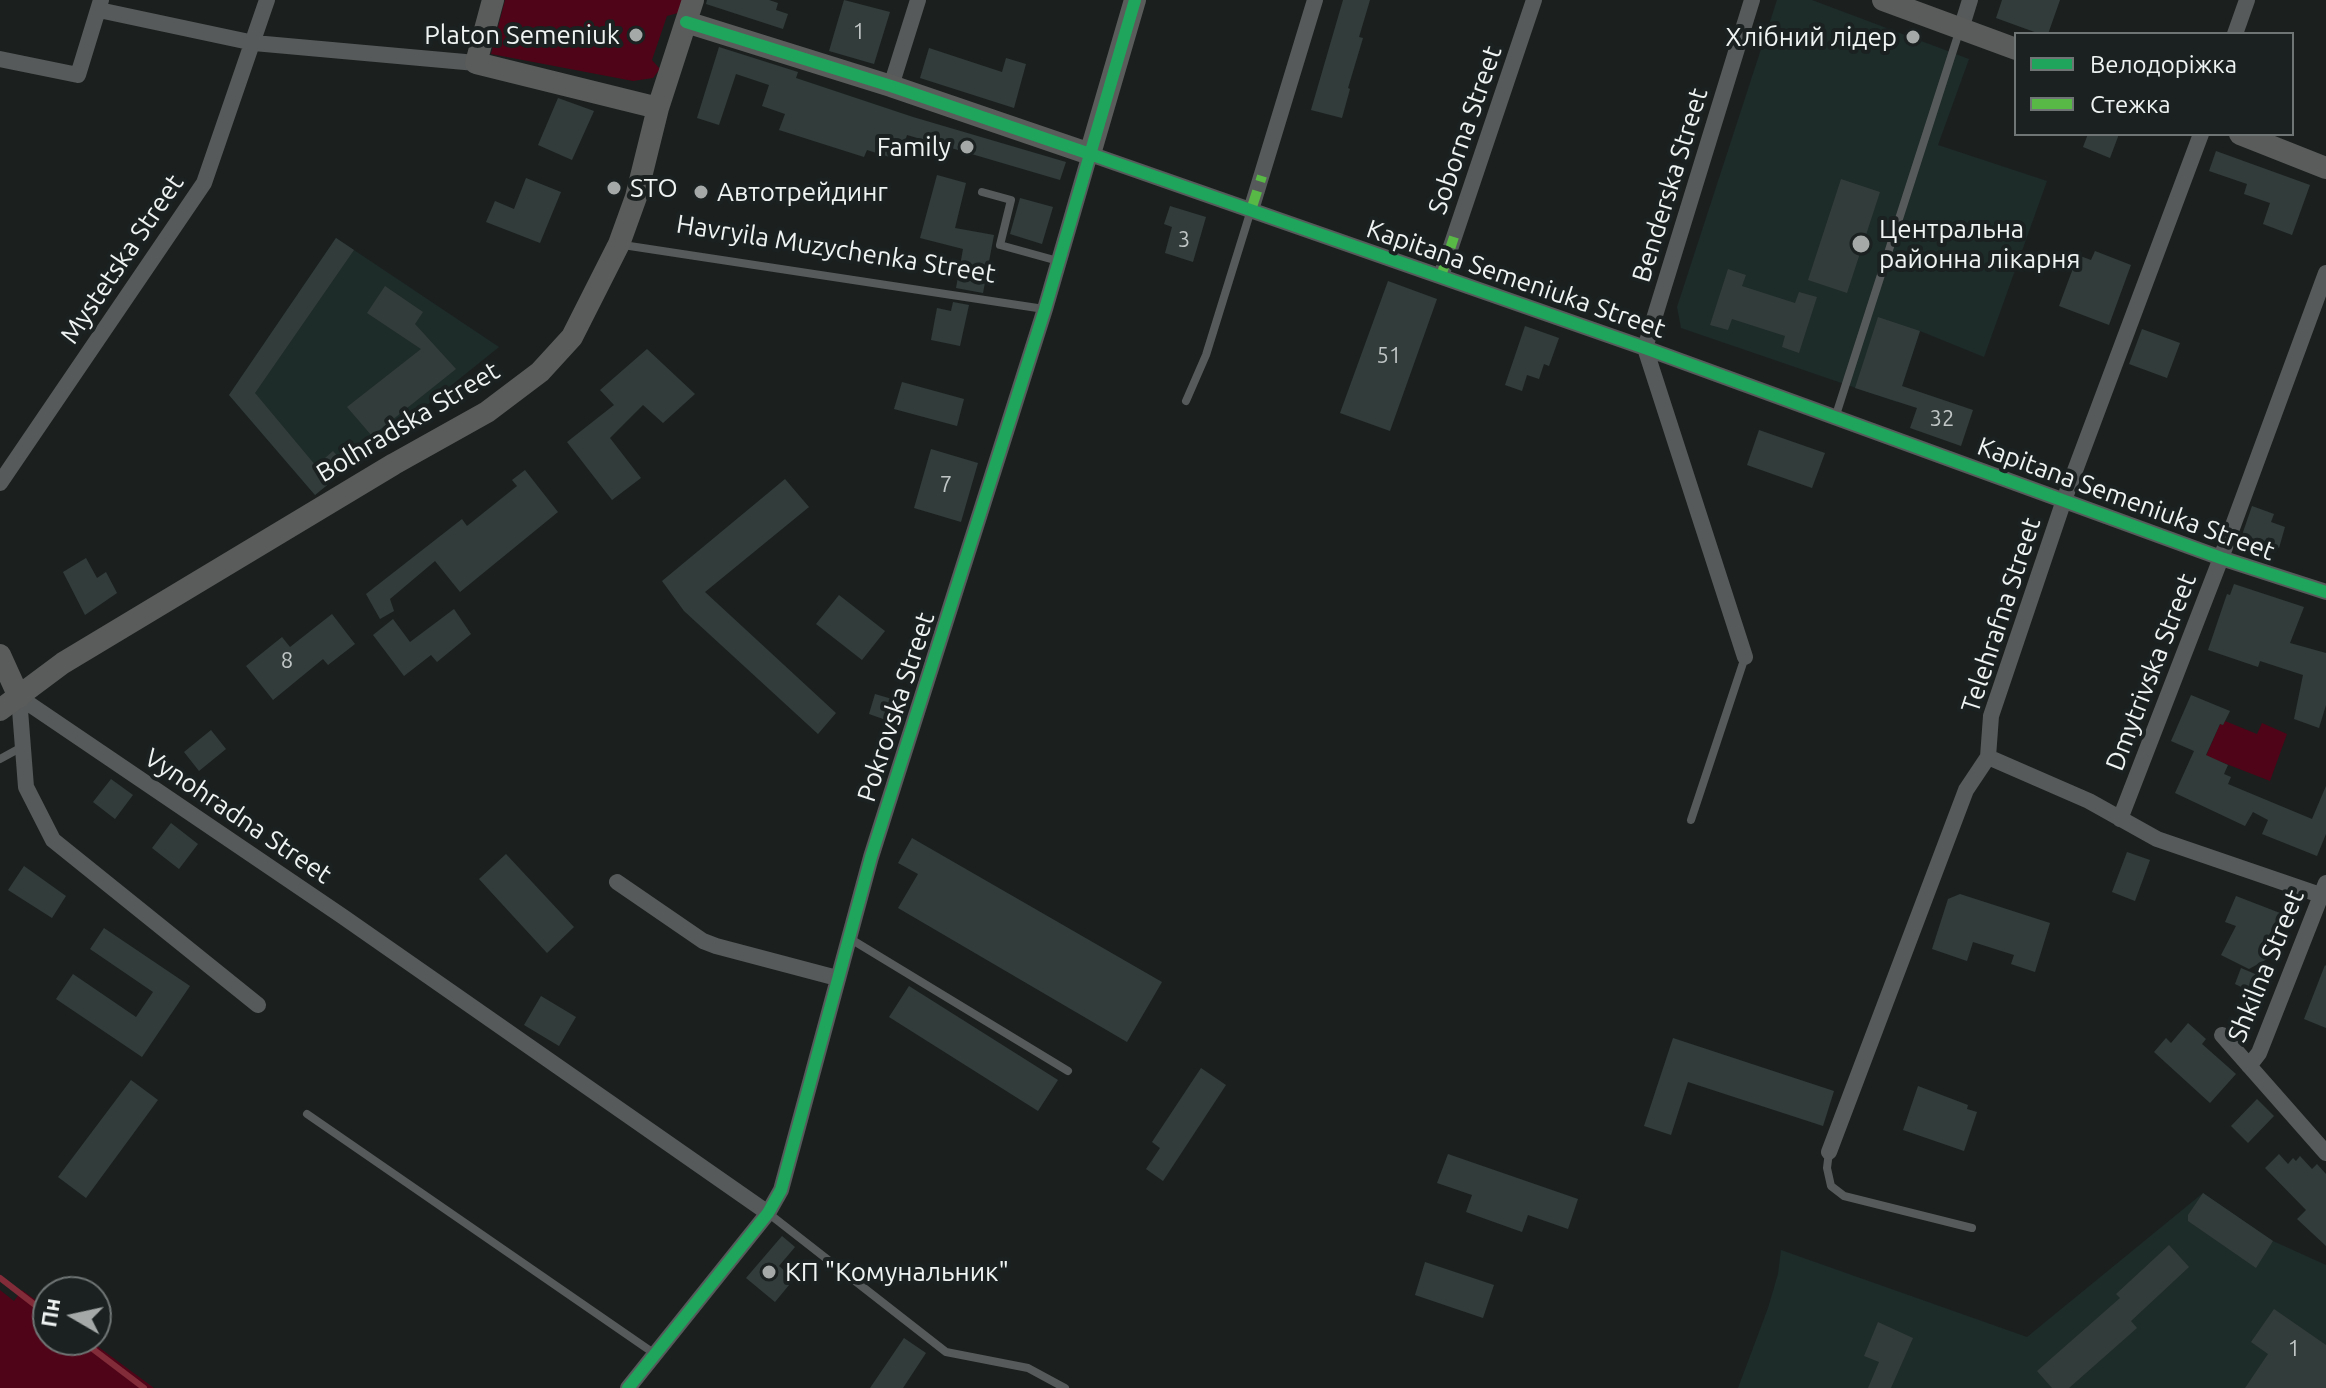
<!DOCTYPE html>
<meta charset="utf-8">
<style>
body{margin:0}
#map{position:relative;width:2326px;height:1388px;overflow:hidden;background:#1b201f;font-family:Ubuntu,sans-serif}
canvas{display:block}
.legend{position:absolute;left:2014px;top:32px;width:280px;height:104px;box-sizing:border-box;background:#1a2120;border:2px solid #6f7574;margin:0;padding:10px 14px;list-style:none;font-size:24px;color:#eff4f3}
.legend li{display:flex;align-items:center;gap:16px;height:40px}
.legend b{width:40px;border:2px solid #6f7574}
.north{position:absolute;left:32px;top:1276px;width:80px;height:80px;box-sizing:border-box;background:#1a2120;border:2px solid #6f7574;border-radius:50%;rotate:279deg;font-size:22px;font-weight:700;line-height:32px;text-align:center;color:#eff4f3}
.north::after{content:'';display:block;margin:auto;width:28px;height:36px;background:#a5aaa9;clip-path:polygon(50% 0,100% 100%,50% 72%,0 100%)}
</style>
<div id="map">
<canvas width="2326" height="1388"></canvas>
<ul class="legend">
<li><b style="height:10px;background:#20a55d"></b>Велодоріжка</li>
<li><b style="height:10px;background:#58b947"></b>Стежка</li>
</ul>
<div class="north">Пн</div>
</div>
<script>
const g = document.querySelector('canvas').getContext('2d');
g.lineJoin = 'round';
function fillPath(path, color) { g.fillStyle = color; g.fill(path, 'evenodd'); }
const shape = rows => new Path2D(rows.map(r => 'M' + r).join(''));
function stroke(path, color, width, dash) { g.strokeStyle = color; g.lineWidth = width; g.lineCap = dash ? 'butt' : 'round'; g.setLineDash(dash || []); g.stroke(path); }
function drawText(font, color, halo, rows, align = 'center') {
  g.font = font + ' Ubuntu,sans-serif'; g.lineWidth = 8; g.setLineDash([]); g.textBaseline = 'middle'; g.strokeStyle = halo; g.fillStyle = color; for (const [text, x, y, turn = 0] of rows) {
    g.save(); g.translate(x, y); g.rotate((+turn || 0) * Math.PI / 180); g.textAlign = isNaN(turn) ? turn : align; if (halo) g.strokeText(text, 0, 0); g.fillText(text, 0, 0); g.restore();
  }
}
fillPath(shape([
 [1777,0,1812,0,1969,59,1938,145,2047,181,1984,357,1920,331,1897,402,1681,328,1677,307],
 [336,238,499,347,315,495,229,395],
 [2203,1193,2273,1241,2326,1265,2326,1388,1738,1388,1768,1308,1778,1274,1781,1250,2027,1337]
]), '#1d2b29');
fillPath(shape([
 [505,0,683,0,678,13,667,16,652,60,660,69,653,78,633,81,491,54],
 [2225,721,2257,734,2262,723,2287,734,2270,781,2206,756,2220,724,2223,725],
 [0,1290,14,1301,22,1290,48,1309,48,1340,89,1340,154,1388,0,1388]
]), '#4f0417');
stroke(shape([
 [0,1278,48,1315],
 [81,1340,144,1388]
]), '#812c38', 6);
fillPath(shape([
 [707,0,769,0,778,3,776,10,788,14,783,29,706,4],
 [844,0,890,12,874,64,829,51],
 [1343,0,1370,0,1359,37,1363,38,1348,88,1350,89,1342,118,1311,110],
 [2002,0,2060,0,2048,34,2040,34,1996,18],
 [719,47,798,72,796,78,913,117,1066,162,1060,180,907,135,899,160,867,150,864,157,779,130,785,114,762,106,769,85,736,74,719,125,697,118],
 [929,48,1002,72,1006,58,1026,64,1014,108,920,78],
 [558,98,594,111,572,160,538,145],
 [2088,134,2119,134,2110,158,2083,147],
 [2216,151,2310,185,2292,235,2263,224,2270,203,2244,194,2247,184,2209,171],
 [937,175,966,183,955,228,994,235,983,293,956,288,963,249,920,238],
 [526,178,561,192,540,243,486,222,495,201,514,209],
 [1841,179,1880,192,1847,293,1808,280],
 [1020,198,1053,207,1042,244,1010,234],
 [1170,206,1206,217,1193,262,1165,253,1172,227,1164,224],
 [336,238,354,250,255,393,316,466,333,451,348,468,315,495,229,395],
 [2095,251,2131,265,2109,325,2059,306,2072,271,2069,270,2075,254,2091,260],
 [1728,269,1746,275,1742,286,1795,303,1799,292,1817,297,1799,353,1782,347,1785,336,1732,319,1728,330,1710,325],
 [1388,281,1437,299,1390,431,1340,413],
 [385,286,423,312,415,324,456,369,372,436,347,407,421,349,367,313],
 [953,302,969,305,960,346,931,340,937,308,951,311],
 [1878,317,1920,331,1902,386,1973,410,1961,446,1910,428,1917,408,1855,388],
 [1525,326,1559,338,1549,366,1544,364,1539,379,1527,375,1522,391,1505,385],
 [2142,329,2180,343,2167,378,2129,364],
 [647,349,695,394,663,423,643,405,610,438,641,478,612,500,567,442,614,405,600,390],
 [902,382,964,399,957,426,894,409],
 [1759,430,1825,453,1812,488,1747,465],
 [931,449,978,463,961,522,914,508],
 [525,470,558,512,460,592,435,561,390,599,394,611,380,619,366,594,462,519,467,526,517,486,512,480],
 [785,479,809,507,705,592,836,713,818,734,684,611,662,581],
 [2252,506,2274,514,2271,522,2285,527,2279,548,2242,535],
 [86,558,97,578,106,572,117,593,85,615,63,572],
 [2234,584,2304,607,2290,643,2326,653,2326,705,2319,728,2294,719,2303,675,2260,661,2258,667,2208,650,2227,594,2230,595],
 [839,595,885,631,862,660,816,624],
 [454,609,471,634,437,662,431,655,404,676,373,635,393,619,410,642],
 [332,614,355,644,328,665,323,659,273,700,246,666,282,637,290,647],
 [875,694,892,699,886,720,869,714],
 [2191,695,2230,711,2223,725,2220,724,2206,755,2228,765,2224,774,2231,777,2228,784,2312,819,2326,786,2326,834,2317,856,2262,834,2268,820,2253,812,2245,826,2175,793,2194,751,2171,741],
 [211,730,226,749,199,771,184,752],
 [111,779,133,795,115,819,93,802],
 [171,823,198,844,179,869,152,848],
 [912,838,1162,982,1127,1042,898,908,918,874,898,863],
 [2127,852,2150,860,2135,901,2112,892],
 [506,854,574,927,547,953,479,879],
 [24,866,66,896,52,918,8,890],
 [1960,894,2050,923,2035,972,2011,964,2014,955,1973,942,1967,961,1932,949,1948,899],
 [2236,896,2293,918,2278,953,2249,969,2221,955,2236,926,2225,922],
 [104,928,190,986,142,1057,56,999,73,974,136,1017,153,992,90,949],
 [2325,965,2326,966,2326,1028,2304,1019],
 [2241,968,2267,979,2260,996,2235,984],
 [909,986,1058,1080,1038,1111,889,1017],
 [541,996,576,1017,559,1046,524,1025],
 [2188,1023,2206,1039,2202,1044,2236,1074,2210,1103,2154,1052,2166,1038,2171,1043],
 [1673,1038,1834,1091,1823,1126,1688,1082,1671,1135,1644,1126],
 [1201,1068,1226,1085,1163,1181,1146,1169,1160,1148,1152,1142],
 [131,1080,158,1100,86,1198,58,1177],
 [1918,1086,1968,1105,1967,1109,1977,1112,1964,1151,1903,1130],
 [2257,1099,2274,1116,2248,1143,2231,1126],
 [1448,1154,1578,1199,1568,1229,1528,1215,1522,1232,1466,1212,1472,1195,1437,1183],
 [2279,1154,2288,1164,2293,1158,2296,1161,2300,1156,2312,1169,2317,1164,2326,1174,2326,1246,2297,1219,2306,1210,2265,1168],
 [2203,1193,2273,1241,2256,1268,2188,1221,2188,1215],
 [782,1236,795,1247,779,1266,794,1279,775,1302,746,1278],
 [2169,1245,2189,1267,2131,1321,2137,1328,2069,1388,2052,1388,2037,1371,2120,1298,2116,1294],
 [1425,1262,1494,1285,1483,1318,1415,1295],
 [2274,1309,2326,1345,2326,1388,2245,1388,2268,1354,2251,1342],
 [1878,1322,1913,1338,1891,1388,1868,1388,1879,1362,1864,1356],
 [904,1338,926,1353,903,1388,870,1388]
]), '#323c3b');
stroke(shape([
 [982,192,1011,200,1000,245,1058,261],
 [623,245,1044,309],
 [1186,401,1206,355,1251,210],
 [1835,418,1960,29],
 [0,759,22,747],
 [1691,820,1745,657],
 [849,938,1068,1071],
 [307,1114,655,1354],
 [1829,1152,1827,1168,1831,1186,1844,1196,1972,1228],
 [768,1213,946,1352,1028,1368,1065,1388]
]), '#575a5a', 8);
stroke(shape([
 [99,10,254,43,476,63],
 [1961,29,1970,0],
 [2235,34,2247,0],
 [0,59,78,75,101,0],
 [891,86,918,0],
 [1251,210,1315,0],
 [1441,276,1534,0],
 [0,483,204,183,267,0],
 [1745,657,1645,348,1752,0],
 [19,697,342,916,768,1213],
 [19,697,26,787,53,840,258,1005],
 [1988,757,2089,801,2157,839,2326,897],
 [2120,819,2221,558,2326,273],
 [617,882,703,941,716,946,837,978],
 [2222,1035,2326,1153],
 [2249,1066,2259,1053,2326,883],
 [1829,1152,1966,790,1988,757,1991,716,2064,500,2201,134],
 [628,1388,768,1213,781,1190,871,857,1045,309,1090,154,1645,348,2221,558,2326,592]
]), '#575a5a', 16);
stroke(shape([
 [493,0,476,63,658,108],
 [1883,0,2016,49],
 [686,22,891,86,1090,154,1135,0],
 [2240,134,2326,168],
 [0,655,19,697],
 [0,710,63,663,394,464,487,412,540,372,572,337,619,244,636,197,658,108,693,0]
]), '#5a5c5b', 22);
stroke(shape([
 [1251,210,1262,176],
 [1441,276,1454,237]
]), '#58b947', 10, [20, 10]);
stroke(shape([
 [686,22,891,86,1090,154,1645,348,2221,558,2326,592],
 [628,1388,768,1213,781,1190,871,857,1045,309,1135,0]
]), '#20a55d', 12);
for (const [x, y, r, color] of [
 [636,35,8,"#a5aaa9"],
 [1913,37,8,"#a5aaa9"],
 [967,147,8,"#a5aaa9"],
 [614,188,8,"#a5aaa9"],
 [701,192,8,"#a5aaa9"],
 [1861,244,10,"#a5aaa9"],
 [769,1272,8,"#a5aaa9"]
]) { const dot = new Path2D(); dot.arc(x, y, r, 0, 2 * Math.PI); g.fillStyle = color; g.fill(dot); stroke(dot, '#1a2120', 3); }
drawText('22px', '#c0c6c5', null, [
 ["1",859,32],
 ["3",1184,240],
 ["51",1389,356],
 ["32",1942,419],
 ["7",946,485],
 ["8",287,661],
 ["1",2294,1349]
]);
drawText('26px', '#eff4f3', '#1a2120', [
 ["Platon Semeniuk",620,35,"right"],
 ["Хлібний лідер",1897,37,"right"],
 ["Family",951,147,"right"],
 ["STO",630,188],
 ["Автотрейдинг",717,192],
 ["Центральна",1879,229],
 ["районна лікарня",1879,259],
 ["КП \"Комунальник\"",785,1272]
], 'left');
drawText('26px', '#eff4f3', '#1a2120', [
 ["Soborna Street",1465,130,-71],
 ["Benderska Street",1670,185,-73],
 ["Havryila Muzychenka Street",836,249,9],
 ["Mystetska Street",122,259,-56],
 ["Kapitana Semeniuka Street",1516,279,19],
 ["Bolhradska Street",408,422,-31],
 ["Kapitana Semeniuka Street",2126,499,20],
 ["Telehrafna Street",2001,615,-72],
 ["Dmytrivska Street",2151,672,-69],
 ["Pokrovska Street",896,707,-72],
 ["Vynohradna Street",238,816,34],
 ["Shkilna Street",2266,966,-68]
]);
</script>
